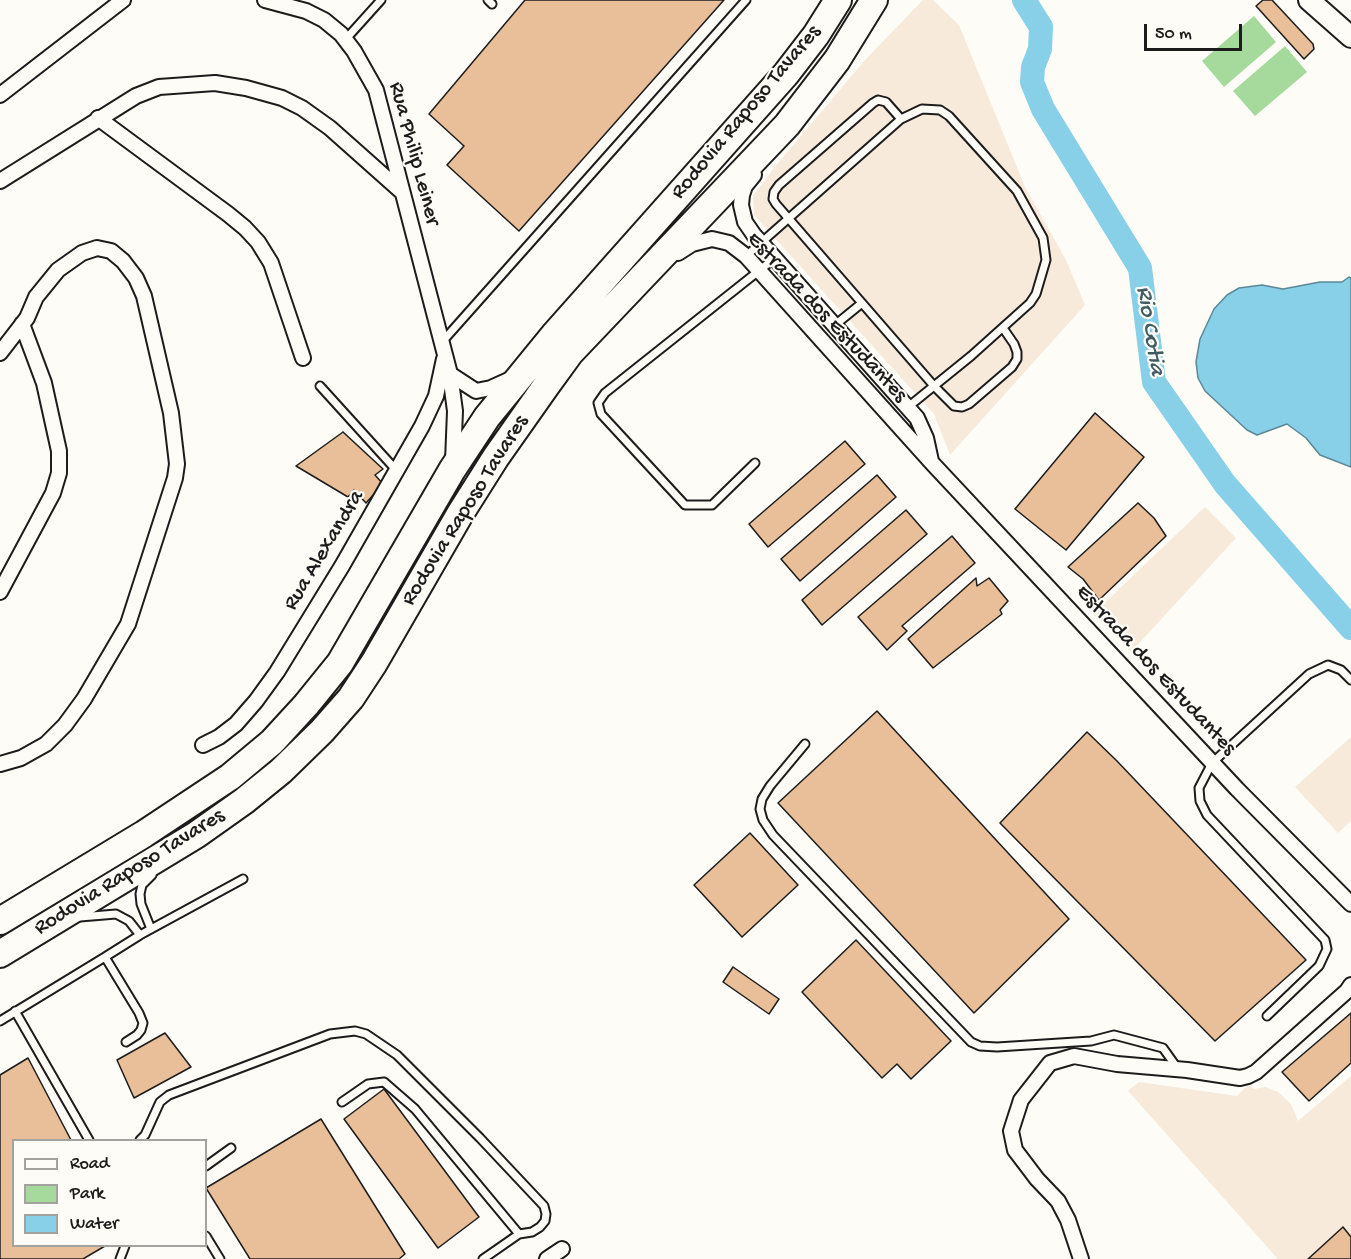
<!DOCTYPE html>
<style>
body{margin:0}
#map{position:relative;width:1351px;height:1259px;overflow:hidden;background:#fdfcf7;font-family:"Gochi Hand",sans-serif}
canvas{display:block}
.legend{position:absolute;left:12px;top:1139px;width:195px;height:108px;box-sizing:border-box;background:#fdfcf7;border:2px solid #a3a29f;margin:0;padding:8px 10px;list-style:none;font-size:18px;color:#1c1c1c}
.legend li{display:flex;align-items:center;gap:12px;height:30px}
.legend b{width:30px;border:2px solid #a3a29f}
.scale{position:absolute;left:1144px;top:24px;width:98px;height:27px;box-sizing:border-box;border:3px solid #1c1c1c;border-top:0;padding-left:8px;font-size:18px;line-height:21px;white-space:nowrap;color:#1c1c1c;-webkit-text-stroke:4px #fdfcf7;paint-order:stroke}
</style>
<div id="map">
<canvas width="1351" height="1259"></canvas>
<ul class="legend">
<li><b style="height:8px;background:#fdfcf7"></b>Road</li>
<li><b style="height:16px;background:#a6da9c"></b>Park</li>
<li><b style="height:16px;background:#87d0e8"></b>Water</li>
</ul>
<div class="scale">50 m</div>
</div>
<script>
const g = document.querySelector('canvas').getContext('2d');
g.lineJoin = 'round';
function fillPath(path, color) { g.fillStyle = color; g.fill(path, 'evenodd'); }
const shape = rows => new Path2D(rows.map(r => 'M' + r).join(''));
function stroke(path, color, width, dash) { g.strokeStyle = color; g.lineWidth = width; g.lineCap = dash ? 'butt' : 'round'; g.setLineDash(dash || []); g.stroke(path); }
function drawText(font, color, halo, rows, align = 'center') {
  g.font = font + ' "Gochi Hand",sans-serif'; g.lineWidth = 4.5; g.setLineDash([]); g.textBaseline = 'middle'; g.strokeStyle = halo; g.fillStyle = color; for (const [text, x, y, turn = 0] of rows) {
    g.save(); g.translate(x, y); g.rotate((+turn || 0) * Math.PI / 180); g.textAlign = isNaN(turn) ? turn : align; if (halo) g.strokeText(text, 0, 0); g.fillText(text, 0, 0); g.restore();
  }
}
fillPath(shape([
 [923,0,933,0,959,25,1025,187,1066,260,1085,305,950,455,934,414,754,215,753,196,773,169,865,60],
 [1205,507,1236,538,1131,652,1093,614],
 [1351,737,1351,821,1338,833,1295,787],
 [1351,1076,1351,1259,1278,1259,1128,1091,1139,1082,1237,1096,1248,1085,1254,1089,1265,1087,1278,1092,1291,1104,1298,1121]
]), '#f7eada');
fillPath(shape([
 [1254,16,1276,42,1224,87,1202,61],
 [1285,46,1307,72,1255,116,1233,91]
]), '#a6da9c');
const water = shape([
 [1349,277,1351,278,1351,467,1320,455,1306,438,1287,424,1257,435,1247,430,1205,391,1198,378,1196,362,1200,339,1214,309,1227,295,1239,288,1262,285,1283,289,1320,282,1342,282,1349,277]
]);
fillPath(water, '#87d0e8');
stroke(water, '#5c8896', 1.5);
stroke(shape([
 [1024,0,1041,27,1040,49,1033,67,1032,82,1043,109,1140,268,1154,382,1225,484,1351,628]
]), '#87d0e8', 24);
const building = shape([
 [525,0,724,0,519,231,447,165,464,146,429,114,525,0],
 [1263,0,1272,0,1313,44,1314,49,1304,59,1256,6,1263,0],
 [1095,413,1144,457,1066,550,1015,509,1095,413],
 [343,432,383,469,375,475,383,484,366,503,354,490,348,497,296,466,343,432],
 [845,441,865,464,768,547,749,524,845,441],
 [877,475,896,497,800,581,781,559,877,475],
 [1138,503,1154,518,1166,536,1099,600,1083,579,1068,567,1138,503],
 [906,510,927,534,822,625,802,600,906,510],
 [952,536,975,563,902,626,907,631,887,650,858,617,952,536],
 [976,578,977,586,989,578,1008,601,1000,610,1002,614,933,668,908,639,976,578],
 [877,711,1069,919,974,1013,778,803,877,711],
 [1087,732,1117,761,1306,960,1215,1041,1000,823,1087,732],
 [750,833,798,885,742,937,694,885,750,833],
 [856,940,951,1041,911,1079,897,1064,882,1078,802,992,856,940],
 [733,967,779,999,769,1014,723,982,733,967],
 [1351,1013,1351,1063,1309,1101,1282,1072,1351,1013],
 [165,1033,191,1067,134,1098,117,1060,165,1033],
 [28,1058,71,1140,14,1140,14,1246,105,1246,83,1259,0,1259,0,1075,28,1058],
 [384,1089,479,1217,438,1248,344,1119,384,1089],
 [321,1119,405,1254,399,1259,250,1259,206,1188,321,1119],
 [1343,1227,1351,1237,1351,1259,1308,1259,1343,1227]
]);
fillPath(building, '#e8bf98');
stroke(building, '#1c1c1c', 1.5);
const service = shape([
 [488,0,492,4],
 [345,40,381,0],
 [901,119,886,102,878,100,873,103,779,185,774,192,773,199,776,204,934,386,954,406,962,407,969,404,1012,367,1017,359,1017,352,1014,344,1003,328],
 [746,256,901,119,922,109,940,110,949,116,1017,191,1043,238,1046,260,1036,294,1030,303,971,356,908,407],
 [835,325,862,303],
 [442,342,746,0],
 [320,386,397,471],
 [755,463,712,505,685,505,601,414,598,403,605,393,775,258],
 [805,744,770,786,762,799,760,809,763,820,773,835,971,1042,980,1046,997,1047,1091,1041,1114,1035,1163,1048,1178,1069],
 [80,917,116,914,129,921,140,935],
 [151,929,141,904,140,894,142,885,152,875],
 [15,1011,89,1140],
 [1267,1016,1319,966,1327,949,1325,940,1207,815,1200,801,1199,788,1212,763,1309,674,1328,665,1341,670,1351,680],
 [0,1021,105,957],
 [126,1042,137,1035,141,1030,143,1023,139,1013,105,957,140,935,243,879],
 [342,1102,368,1084,384,1082,415,1109,519,1234,483,1259],
 [140,1140,145,1135,160,1102,169,1095,330,1034,355,1031,366,1034,397,1055,480,1138,544,1206,546,1214,545,1221,540,1227,532,1232,519,1234],
 [206,1166,231,1148],
 [206,1236,220,1259],
 [120,1259,125,1246]
]);
const minor = shape([
 [265,0,306,11,324,20,341,34,354,51,376,90,450,374,455,411,453,461],
 [0,95,123,0],
 [98,118,228,214,245,228,258,242,271,263,303,358],
 [754,175,745,186,742,195,741,205,745,222,754,235,917,418,926,438,931,461],
 [0,181,136,96,159,87,215,83,246,88,282,98,302,108,330,128,402,192],
 [678,253,692,244,712,239,729,243,746,256,932,463,1237,789,1351,904],
 [0,353,27,318,36,297,58,270,82,253,97,248,111,251,123,261,136,278,144,296,171,413,177,464,175,478,128,624,84,699,65,725,46,744,21,758,0,764],
 [450,374,476,391,491,388,511,379],
 [0,592,53,493,59,473,59,451,44,383,22,324],
 [203,745,219,737,236,724,256,701,277,672,342,566,422,426,436,396,444,359],
 [547,1259,562,1249],
 [1081,1259,1068,1220,1058,1201,1037,1179,1015,1150,1011,1131,1021,1100,1050,1063,1074,1056,1117,1064,1187,1070,1240,1078,1248,1076,1256,1072,1347,991,1351,985]
]);
const secondary = shape([
 [1309,0,1351,37]
]);
const motorway = shape([
 [0,921,144,834,230,777,272,742,306,705,340,663,452,470,487,417,554,335,786,74,816,35,838,0],
 [0,954,196,835,244,801,281,771,322,731,351,698,374,663,460,514,496,457,546,386,570,353,787,125,837,60,874,0]
]);
stroke(service, '#1c1c1c', 11);
stroke(minor, '#1c1c1c', 18);
stroke(secondary, '#1c1c1c', 24);
stroke(motorway, '#1c1c1c', 30);
stroke(service, '#fdfcf7', 7);
stroke(minor, '#fdfcf7', 14);
stroke(secondary, '#fdfcf7', 20);
stroke(motorway, '#fdfcf7', 26);
drawText('22px', '#1c1c1c', '#fdfcf7', [
 ["Rodovia Raposo Tavares",747,113,-50],
 ["Rua Philip Leiner",413,154,75],
 ["Estrada dos Estudantes",826,318,47],
 ["Rodovia Raposo Tavares",466,511,-58],
 ["Rua Alexandra",325,551,-59],
 ["Estrada dos Estudantes",1155,671,47],
 ["Rodovia Raposo Tavares",130,873,-32]
]);
drawText('italic 24px', '#415b63', '#fdfcf7', [
 ["Rio Cotia",1149,331,81]
]);
</script>
